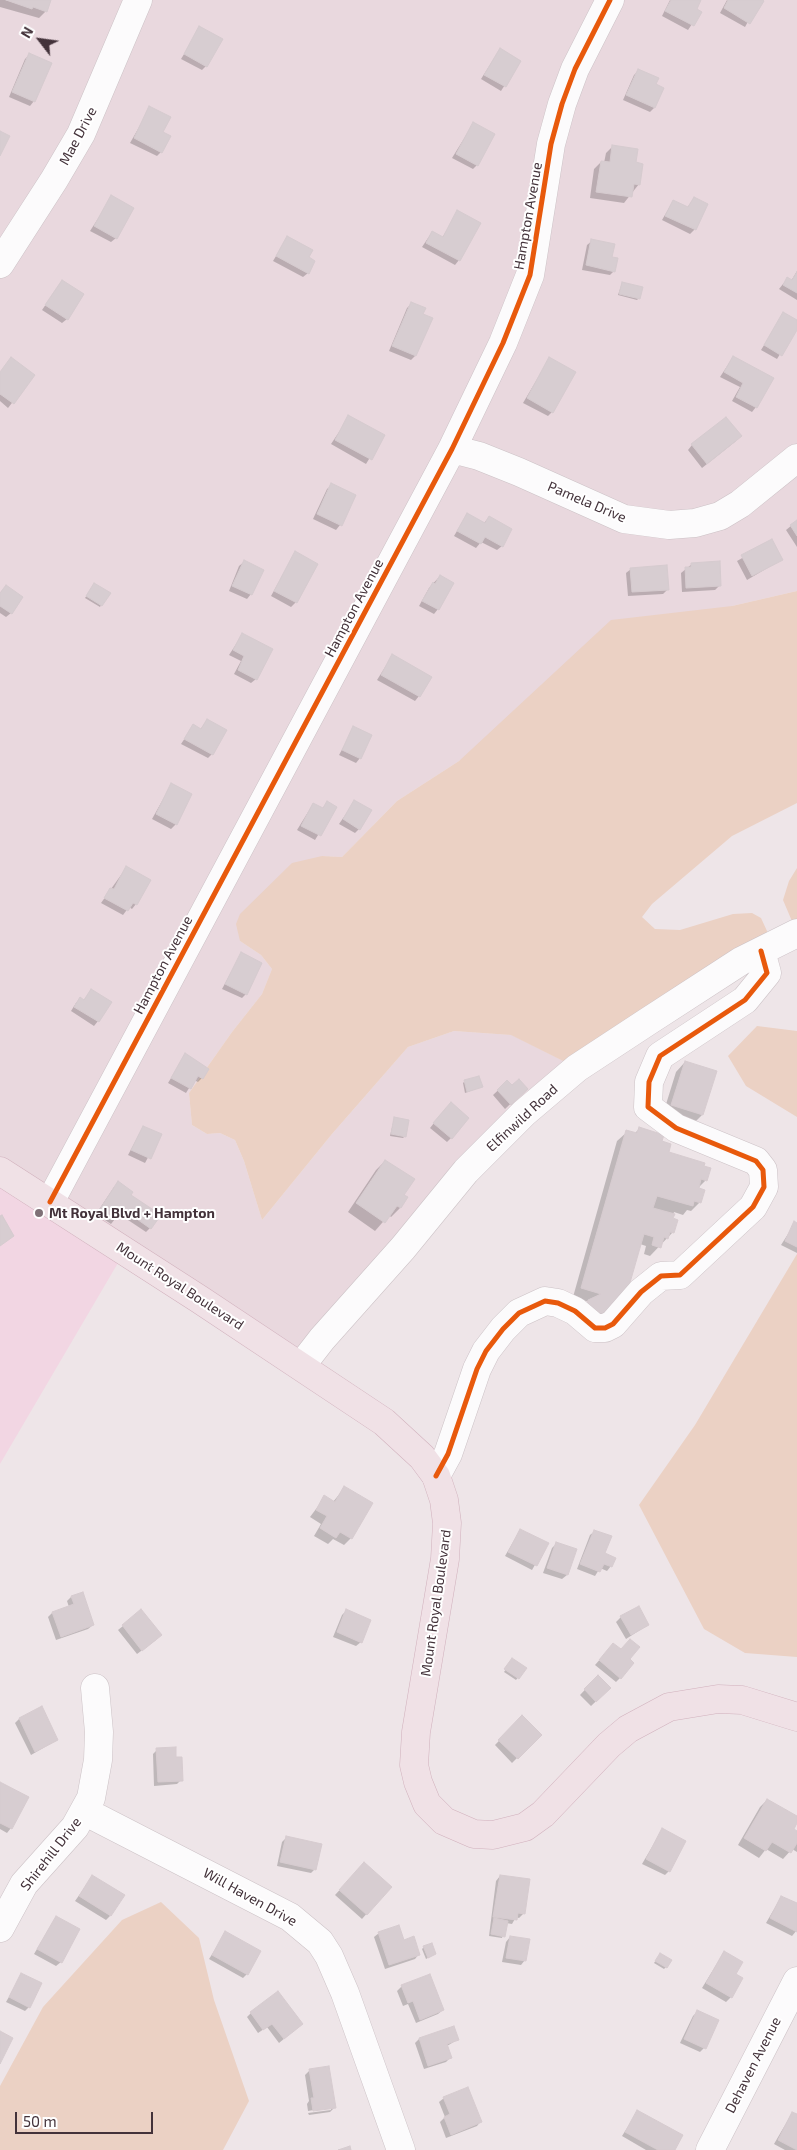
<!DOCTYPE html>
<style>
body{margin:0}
#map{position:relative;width:797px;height:2150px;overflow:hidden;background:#eee5e8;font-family:"Exo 2",sans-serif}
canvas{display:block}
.north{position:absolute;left:15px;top:15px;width:50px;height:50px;-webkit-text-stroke:4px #fff;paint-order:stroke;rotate:300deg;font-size:14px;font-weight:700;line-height:20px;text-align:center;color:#43323a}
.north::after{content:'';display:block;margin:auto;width:18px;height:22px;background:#43323a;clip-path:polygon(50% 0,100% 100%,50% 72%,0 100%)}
.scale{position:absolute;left:15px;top:2112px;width:138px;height:22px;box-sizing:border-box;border:2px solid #43323a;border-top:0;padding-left:6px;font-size:15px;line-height:18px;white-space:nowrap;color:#43323a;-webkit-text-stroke:4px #fff;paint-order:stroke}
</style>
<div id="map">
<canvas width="797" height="2150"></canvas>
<div class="north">N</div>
<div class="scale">50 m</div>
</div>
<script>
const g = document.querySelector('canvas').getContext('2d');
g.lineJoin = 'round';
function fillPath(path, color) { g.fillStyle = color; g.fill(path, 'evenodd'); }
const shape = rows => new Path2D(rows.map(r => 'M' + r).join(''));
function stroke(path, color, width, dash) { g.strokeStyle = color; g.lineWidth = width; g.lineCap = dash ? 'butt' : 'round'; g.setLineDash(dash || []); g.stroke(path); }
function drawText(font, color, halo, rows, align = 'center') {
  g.font = font + ' "Exo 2",sans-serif'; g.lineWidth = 4; g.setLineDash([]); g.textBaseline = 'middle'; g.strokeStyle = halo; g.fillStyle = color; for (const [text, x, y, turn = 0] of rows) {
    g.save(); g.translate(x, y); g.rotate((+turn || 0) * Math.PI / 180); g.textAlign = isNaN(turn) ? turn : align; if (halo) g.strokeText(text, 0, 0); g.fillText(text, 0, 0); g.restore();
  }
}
fillPath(shape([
 [0,0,797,0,797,591,732,606,459,761,397,801,342,857,322,856,240,941,261,955,272,969,262,994,232,1032,189,1093,192,1125,207,1134,220,1133,235,1140,244,1161,262,1220,332,1134,408,1047,454,1031,512,1035,577,1068,301,1366,0,1171]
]), '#e9d8de');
fillPath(shape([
 [0,1171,125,1251,0,1464]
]), '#f2d6e3');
fillPath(shape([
 [797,591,797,803,732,836,652,904,642,917,655,929,680,930,733,914,752,913,761,918,773,944,577,1068,511,1035,454,1031,408,1047,332,1134,262,1220,244,1161,235,1140,220,1133,207,1134,192,1125,189,1093,232,1032,262,994,272,969,261,955,240,941,236,924,240,914,292,863,322,856,342,857,397,801,459,761,611,620,732,606],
 [797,868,797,933,783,900,789,881],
 [757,1026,797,1031,797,1117,746,1086,728,1056],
 [797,1254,797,1657,745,1653,704,1629,639,1505,695,1425],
 [161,1902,199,1938,214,2000,249,2101,223,2150,0,2150,0,2086,43,2007,122,1920]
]), '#ebd1c4');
fillPath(shape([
 [0,0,50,0,46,11,39,18,0,7],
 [670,0,700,0,695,9,700,12,688,30,662,16],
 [727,0,760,0,745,27,720,13],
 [200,28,206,66,202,70,181,59],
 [500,49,520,61,501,91,481,79],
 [30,54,34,101,30,106,9,97,25,59],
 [639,70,654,85,654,108,650,112,623,100,634,75],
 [150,108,162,133,161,152,157,156,130,143],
 [473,124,477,165,473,169,452,158],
 [613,146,634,164,639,184,624,203,590,198,594,169,601,162,604,163,606,153],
 [112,197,116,238,111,242,90,231],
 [694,198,695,229,690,234,662,220,673,201,687,208],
 [458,212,459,260,455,265,422,247,432,232,442,238],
 [287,238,307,258,308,273,303,277,273,261],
 [592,241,611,258,614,271,610,275,582,270,587,245],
 [797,271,797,300,779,289,787,279,791,281],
 [62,281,67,319,62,323,42,310],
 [622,283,639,298,637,300,618,295],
 [412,303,421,315,431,319,415,356,411,360,389,351,407,308],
 [784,313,797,321,797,327,777,359,761,350],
 [733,357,756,407,752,412,732,401,740,387,720,377],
 [549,359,552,412,548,416,523,403],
 [0,373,34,375,8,408,0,401],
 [349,417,383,436,366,464,331,444],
 [736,441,702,468,688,450,692,445],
 [332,485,355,496,340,525,336,530,313,519,327,489],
 [467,514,484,523,489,517,502,546,497,550,481,542,476,548,454,536],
 [797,521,797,547,786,530],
 [772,541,781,560,747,580,737,561],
 [295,553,296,602,291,607,271,596],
 [244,562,251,594,247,599,229,591,239,566],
 [692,564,720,585,715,590,682,592,681,573],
 [631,569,668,589,663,594,628,596,626,573],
 [440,576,438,609,434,614,419,606,429,588],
 [6,586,11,613,6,617,0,613,0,593],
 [93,586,101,605,100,607,85,598],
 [242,635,256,679,251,683,234,674,241,661,229,655],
 [392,656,419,696,415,701,377,680],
 [207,720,212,754,208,758,181,744,193,726,200,730],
 [354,728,360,758,356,763,339,755],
 [171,785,176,824,171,829,152,819],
 [355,801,359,829,355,833,339,824],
 [327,803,335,807,315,840,297,830,313,804,322,809],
 [126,868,136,904,132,909,129,907,123,915,101,903],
 [241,954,246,994,242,998,222,989],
 [92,990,98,1021,94,1026,71,1011,76,1003,80,999,83,1001],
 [185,1055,202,1078,198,1082,194,1080,186,1093,168,1083],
 [685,1062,702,1115,693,1124,663,1114,676,1072],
 [464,1082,481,1087,465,1093,463,1083],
 [507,1082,512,1087,526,1089,505,1109,493,1095],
 [446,1108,451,1138,447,1142,430,1128],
 [394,1119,405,1136,403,1138,390,1136],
 [143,1127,160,1135,145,1163,128,1155],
 [639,1129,660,1142,667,1153,703,1167,706,1180,697,1189,700,1202,691,1211,687,1210,683,1215,674,1212,672,1219,673,1232,650,1256,644,1254,646,1246,640,1244,622,1306,580,1311,589,1302,573,1297,617,1141,627,1132,634,1134],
 [385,1161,402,1195,406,1198,400,1208,391,1217,389,1215,375,1231,348,1212,376,1170],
 [114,1187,129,1195,150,1228,146,1232,119,1214,111,1224,96,1214],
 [795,1223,797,1224,797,1253,781,1245],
 [345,1487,351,1538,344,1545,333,1539,328,1544,314,1536,321,1524,310,1517,325,1497,333,1502],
 [520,1530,547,1544,532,1570,505,1556],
 [595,1531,603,1554,611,1566,607,1571,600,1568,595,1576,577,1569,590,1535],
 [556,1544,575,1550,567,1575,562,1579,543,1573,552,1548],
 [71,1597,93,1625,88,1629,56,1640,48,1617,52,1613,69,1607,67,1601],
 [346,1611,361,1642,356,1646,333,1637,342,1615],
 [621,1617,648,1625,626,1639,616,1622],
 [123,1626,156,1640,137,1654,118,1630],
 [609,1649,621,1651,628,1659,620,1678,616,1682,595,1665],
 [511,1661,525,1668,516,1680,504,1672],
 [598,1676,610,1688,591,1706,580,1695],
 [522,1717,540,1735,512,1763,495,1745],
 [19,1719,57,1740,31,1755,15,1723],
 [157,1750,175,1758,181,1780,177,1784,154,1786,153,1754],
 [0,1784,11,1828,7,1833,0,1829],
 [767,1800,797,1818,792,1829,797,1832,797,1852,792,1849,783,1859,766,1849,759,1858,738,1845,760,1807],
 [662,1830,669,1871,665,1875,642,1864],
 [286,1838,315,1869,311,1873,277,1866,282,1842],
 [360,1868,390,1887,362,1919,335,1895],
 [500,1876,524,1913,519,1918,516,1917,512,1924,506,1923,502,1938,489,1936,496,1881],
 [92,1877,110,1916,106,1920,75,1901],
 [781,1897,797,1905,797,1930,792,1936,766,1923],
 [56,1917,61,1962,56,1966,34,1954],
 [226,1933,247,1974,243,1978,209,1959],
 [379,1933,404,1941,419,1954,415,1959,385,1969,374,1937],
 [510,1937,525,1960,521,1965,502,1962,506,1942],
 [424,1947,435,1954,426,1959,422,1949],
 [724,1952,734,1975,731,1997,726,2002,702,1988],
 [658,1957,666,1967,664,1969,654,1963],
 [22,1974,29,2007,25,2011,6,2002],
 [402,1986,443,2010,438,2014,416,2023,408,2004,403,2006,397,1991],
 [697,2012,704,2048,700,2052,680,2043,693,2016],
 [251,2013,302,2024,279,2043,267,2027,258,2033,247,2017],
 [419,2039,457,2040,447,2046,450,2058,446,2062,424,2069,415,2043],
 [310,2070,335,2107,330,2112,309,2115,308,2113,331,2110,331,2107,308,2111,307,2104,309,2101,305,2075],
 [444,2098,481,2121,477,2126,446,2138,440,2122,445,2117,439,2102],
 [638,2111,673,2150,646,2150,622,2136],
 [792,2113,797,2116,797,2150,785,2150,774,2144]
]), '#0003');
const building = shape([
 [6,0,51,0,47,12,33,7,32,9,6,0],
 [671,0,701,0,697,9,702,12,694,26,665,11,671,0],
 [728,0,763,0,764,1,750,24,724,8,728,0],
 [199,26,223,39,207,67,184,54,199,26],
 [500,48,521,61,506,87,484,75,500,48],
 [29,53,52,63,35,102,12,92,29,53],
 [638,69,659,78,656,84,664,88,655,108,626,95,638,69],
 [149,106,171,117,163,132,171,136,162,153,134,138,149,106],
 [473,122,495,134,478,166,456,154,473,122],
 [0,131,10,136,0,156,0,131],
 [612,145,638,149,636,162,643,164,640,185,634,184,632,197,596,192,601,161,610,162,612,145],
 [111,195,134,208,117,239,94,226,111,195],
 [694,197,708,204,696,230,665,216,673,200,688,207,694,197],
 [457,210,481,223,460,261,426,243,432,231,443,237,457,210],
 [287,236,313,250,309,257,315,261,309,274,276,256,287,236],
 [591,239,615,244,612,257,618,258,615,272,586,265,591,239],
 [797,272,797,293,783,285,787,277,792,280,797,272],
 [62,280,84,294,68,320,45,305,62,280],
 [622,282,643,287,640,299,619,294,622,282],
 [411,302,426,308,423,314,433,318,416,356,392,346,411,302],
 [783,312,797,320,797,330,782,356,764,345,783,312],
 [733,356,774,378,757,408,736,397,743,383,724,372,733,356],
 [11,357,35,375,14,404,0,394,0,372,11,357],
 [549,357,576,372,553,413,527,398,549,357],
 [348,415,385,435,372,460,335,440,348,415],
 [726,417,742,436,707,464,691,444,726,417],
 [331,483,356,495,342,526,317,514,331,483],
 [467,513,485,523,489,516,512,529,503,547,485,537,481,544,457,531,467,513],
 [797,520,797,536,790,525,797,520],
 [772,539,783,560,752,576,741,555,772,539],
 [295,551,318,564,297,603,274,591,295,551],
 [244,560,264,570,252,595,232,586,244,560],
 [720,561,721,586,686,588,685,567,691,567,691,563,720,561],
 [667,565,669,590,632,592,630,568,667,565],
 [440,575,454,583,439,610,422,601,433,582,435,584,440,575],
 [94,583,111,593,102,606,86,596,94,583],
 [6,585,23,597,12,614,0,606,0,593,6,585],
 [242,633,273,649,257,680,238,670,244,656,233,650,242,633],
 [392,654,432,677,420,697,381,675,392,654],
 [207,719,227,730,213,755,184,739,193,724,201,729,207,719],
 [353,726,372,735,361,759,342,750,353,726],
 [171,783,192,794,177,825,156,814,171,783],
 [354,800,372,810,360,830,343,819,354,800],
 [327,801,337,807,321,836,301,826,313,803,323,808,327,801],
 [126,866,151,880,137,905,133,903,128,911,104,898,110,888,114,889,126,866],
 [241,952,262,963,247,995,225,984,241,952],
 [91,989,112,1002,99,1022,74,1007,80,997,84,1000,91,989],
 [185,1053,209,1069,203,1079,198,1076,191,1089,171,1078,185,1053],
 [685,1061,717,1071,703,1115,671,1105,685,1061],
 [479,1076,483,1087,467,1092,464,1080,479,1076],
 [519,1079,528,1089,511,1105,497,1090,507,1080,512,1085,519,1079],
 [451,1102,469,1118,452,1139,433,1123,451,1102],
 [394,1117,409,1120,406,1137,391,1134,394,1117],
 [143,1126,162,1134,151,1159,131,1150,143,1126],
 [639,1127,664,1135,662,1141,671,1144,669,1152,705,1163,704,1166,711,1168,707,1181,701,1179,699,1188,705,1190,701,1203,694,1201,693,1206,657,1196,653,1208,675,1214,673,1218,678,1220,674,1233,670,1232,668,1239,664,1237,661,1248,652,1245,654,1237,644,1234,623,1307,593,1319,587,1308,588,1300,601,1294,581,1288,626,1130,637,1133,639,1127],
 [385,1160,415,1179,404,1195,408,1197,401,1208,397,1206,385,1223,356,1203,385,1160],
 [118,1181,133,1192,131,1195,161,1215,151,1229,124,1210,116,1220,100,1209,118,1181],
 [2,1215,14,1236,0,1246,0,1216,2,1215],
 [794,1221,797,1223,797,1247,785,1241,794,1221],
 [344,1486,373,1503,352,1539,340,1532,336,1538,320,1528,327,1516,316,1510,324,1495,335,1502,344,1486],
 [520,1529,549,1543,537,1566,508,1552,520,1529],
 [594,1530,612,1536,605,1553,616,1558,612,1567,604,1564,600,1572,580,1564,594,1530],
 [556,1542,577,1549,568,1575,547,1568,556,1542],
 [83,1592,94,1625,61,1637,52,1612,74,1604,71,1596,83,1592],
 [639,1606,649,1625,631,1635,620,1616,639,1606],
 [141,1609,162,1635,142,1651,122,1625,141,1609],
 [346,1609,371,1620,362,1643,337,1632,346,1609],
 [630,1639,640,1647,630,1659,634,1663,621,1679,599,1660,613,1643,621,1649,630,1639],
 [512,1658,527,1668,519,1679,504,1669,512,1658],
 [598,1675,611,1688,596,1702,584,1689,598,1675],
 [42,1706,58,1740,35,1752,19,1718,42,1706],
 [522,1715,542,1735,518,1759,498,1740,522,1715],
 [176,1747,176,1757,182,1757,183,1781,158,1782,156,1748,176,1747],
 [0,1782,29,1797,12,1829,0,1823,0,1782],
 [767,1799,797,1816,797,1823,794,1829,797,1831,797,1843,791,1853,772,1842,766,1851,744,1838,767,1799],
 [662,1828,686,1841,670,1872,646,1859,662,1828],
 [286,1836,322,1844,316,1870,280,1862,286,1836],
 [364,1862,392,1887,367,1915,339,1890,364,1862],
 [92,1875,125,1895,111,1916,79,1896,92,1875],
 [500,1875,530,1879,525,1914,518,1913,517,1920,493,1917,500,1875],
 [781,1896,797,1903,797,1932,770,1918,781,1896],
 [56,1916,80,1929,62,1963,37,1949,56,1916],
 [494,1918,508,1921,505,1937,491,1934,494,1918],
 [399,1925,404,1940,414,1936,420,1955,389,1965,378,1932,399,1925],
 [225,1931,261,1951,248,1975,212,1955,225,1931],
 [510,1936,530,1939,526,1961,506,1958,510,1936],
 [432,1943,436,1954,428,1958,423,1946,432,1943],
 [724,1951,743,1962,736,1974,743,1978,732,1998,706,1983,724,1951],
 [660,1953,672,1960,667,1968,655,1961,660,1953],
 [21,1973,42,1983,30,2008,9,1997,21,1973],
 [430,1974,444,2010,420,2020,413,2001,408,2003,401,1985,430,1974],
 [278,1991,303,2024,284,2039,272,2024,263,2030,250,2012,278,1991],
 [697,2010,719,2020,706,2049,684,2039,697,2010],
 [454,2026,459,2040,447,2044,452,2058,428,2066,419,2038,454,2026],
 [0,2031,13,2038,0,2064,0,2031],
 [329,2066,336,2108,313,2111,311,2098,314,2098,309,2069,329,2066],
 [468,2087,482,2122,451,2135,444,2117,450,2114,443,2097,468,2087],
 [637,2110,683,2135,675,2150,658,2150,625,2132,637,2110],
 [792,2112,797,2114,797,2150,778,2140,792,2112],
 [350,2146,351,2150,338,2150,350,2146]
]);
fillPath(building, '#d7cdd1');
stroke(building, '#d6cbcf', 1);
const minor = shape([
 [0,264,54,180,81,134,138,0],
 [452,449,479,456,519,472,624,519,669,525,695,523,720,516,740,504,797,458],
 [50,1202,452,449,503,343,530,275,551,144,562,104,575,69,610,0],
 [301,1366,322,1339,403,1248,466,1171,524,1113,577,1068,647,1022,741,961,797,933],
 [436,1476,448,1454,477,1369,486,1351,503,1329,519,1313,545,1301,558,1303,575,1311,595,1328,605,1328,613,1324,641,1292,661,1276,680,1275,753,1207,764,1187,763,1170,756,1161,676,1128,648,1107,649,1082,660,1056,745,1000,767,973,761,951],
 [84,1811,290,1917,320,1942,329,1956,345,1993,401,2150],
 [0,1928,24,1884,75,1827,91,1798,98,1760,99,1732,95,1688],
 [710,2150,797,1981]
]);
const major = shape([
 [0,1171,199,1299,384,1422,422,1457,436,1476,444,1500,447,1523,445,1559,416,1732,414,1765,418,1782,427,1804,444,1821,474,1834,493,1835,525,1827,543,1814,609,1745,628,1729,669,1707,718,1699,742,1700,797,1717]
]);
stroke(minor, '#ccc2c6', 29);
stroke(major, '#d1b1bd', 29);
stroke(minor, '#fcfbfc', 28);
stroke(major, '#f0e1e6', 28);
stroke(shape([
 [50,1202,452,449,503,343,530,275,551,144,562,104,575,69,610,0],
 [436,1476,448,1454,477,1369,486,1351,503,1329,519,1313,545,1301,558,1303,575,1311,595,1328,605,1328,613,1324,641,1292,661,1276,680,1275,753,1207,764,1187,763,1170,756,1161,676,1128,648,1107,649,1082,660,1056,745,1000,767,973,761,951]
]), '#e8590c', 5);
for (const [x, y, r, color] of [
 [39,1213,5,"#7f7177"]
]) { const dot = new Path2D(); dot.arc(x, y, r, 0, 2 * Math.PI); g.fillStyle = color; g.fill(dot); stroke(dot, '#fff', 2); }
drawText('14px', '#43323a', '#fff', [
 ["Mae Drive",78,136,-62],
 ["Hampton Avenue",528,216,-80],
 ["Pamela Drive",587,502,23],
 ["Hampton Avenue",354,608,-62],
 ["Hampton Avenue",163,965,-62],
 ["Elfinwild Road",522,1118,-43],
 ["Mount Royal Boulevard",180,1286,33],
 ["Mount Royal Boulevard",436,1603,-82],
 ["Shirehill Drive",51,1854,-52],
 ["Will Haven Drive",250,1897,29],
 ["Dehaven Avenue",753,2065,-63]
]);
drawText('bold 14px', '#43323a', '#fff', [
 ["Mt Royal Blvd + Hampton",49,1213]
], 'left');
</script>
